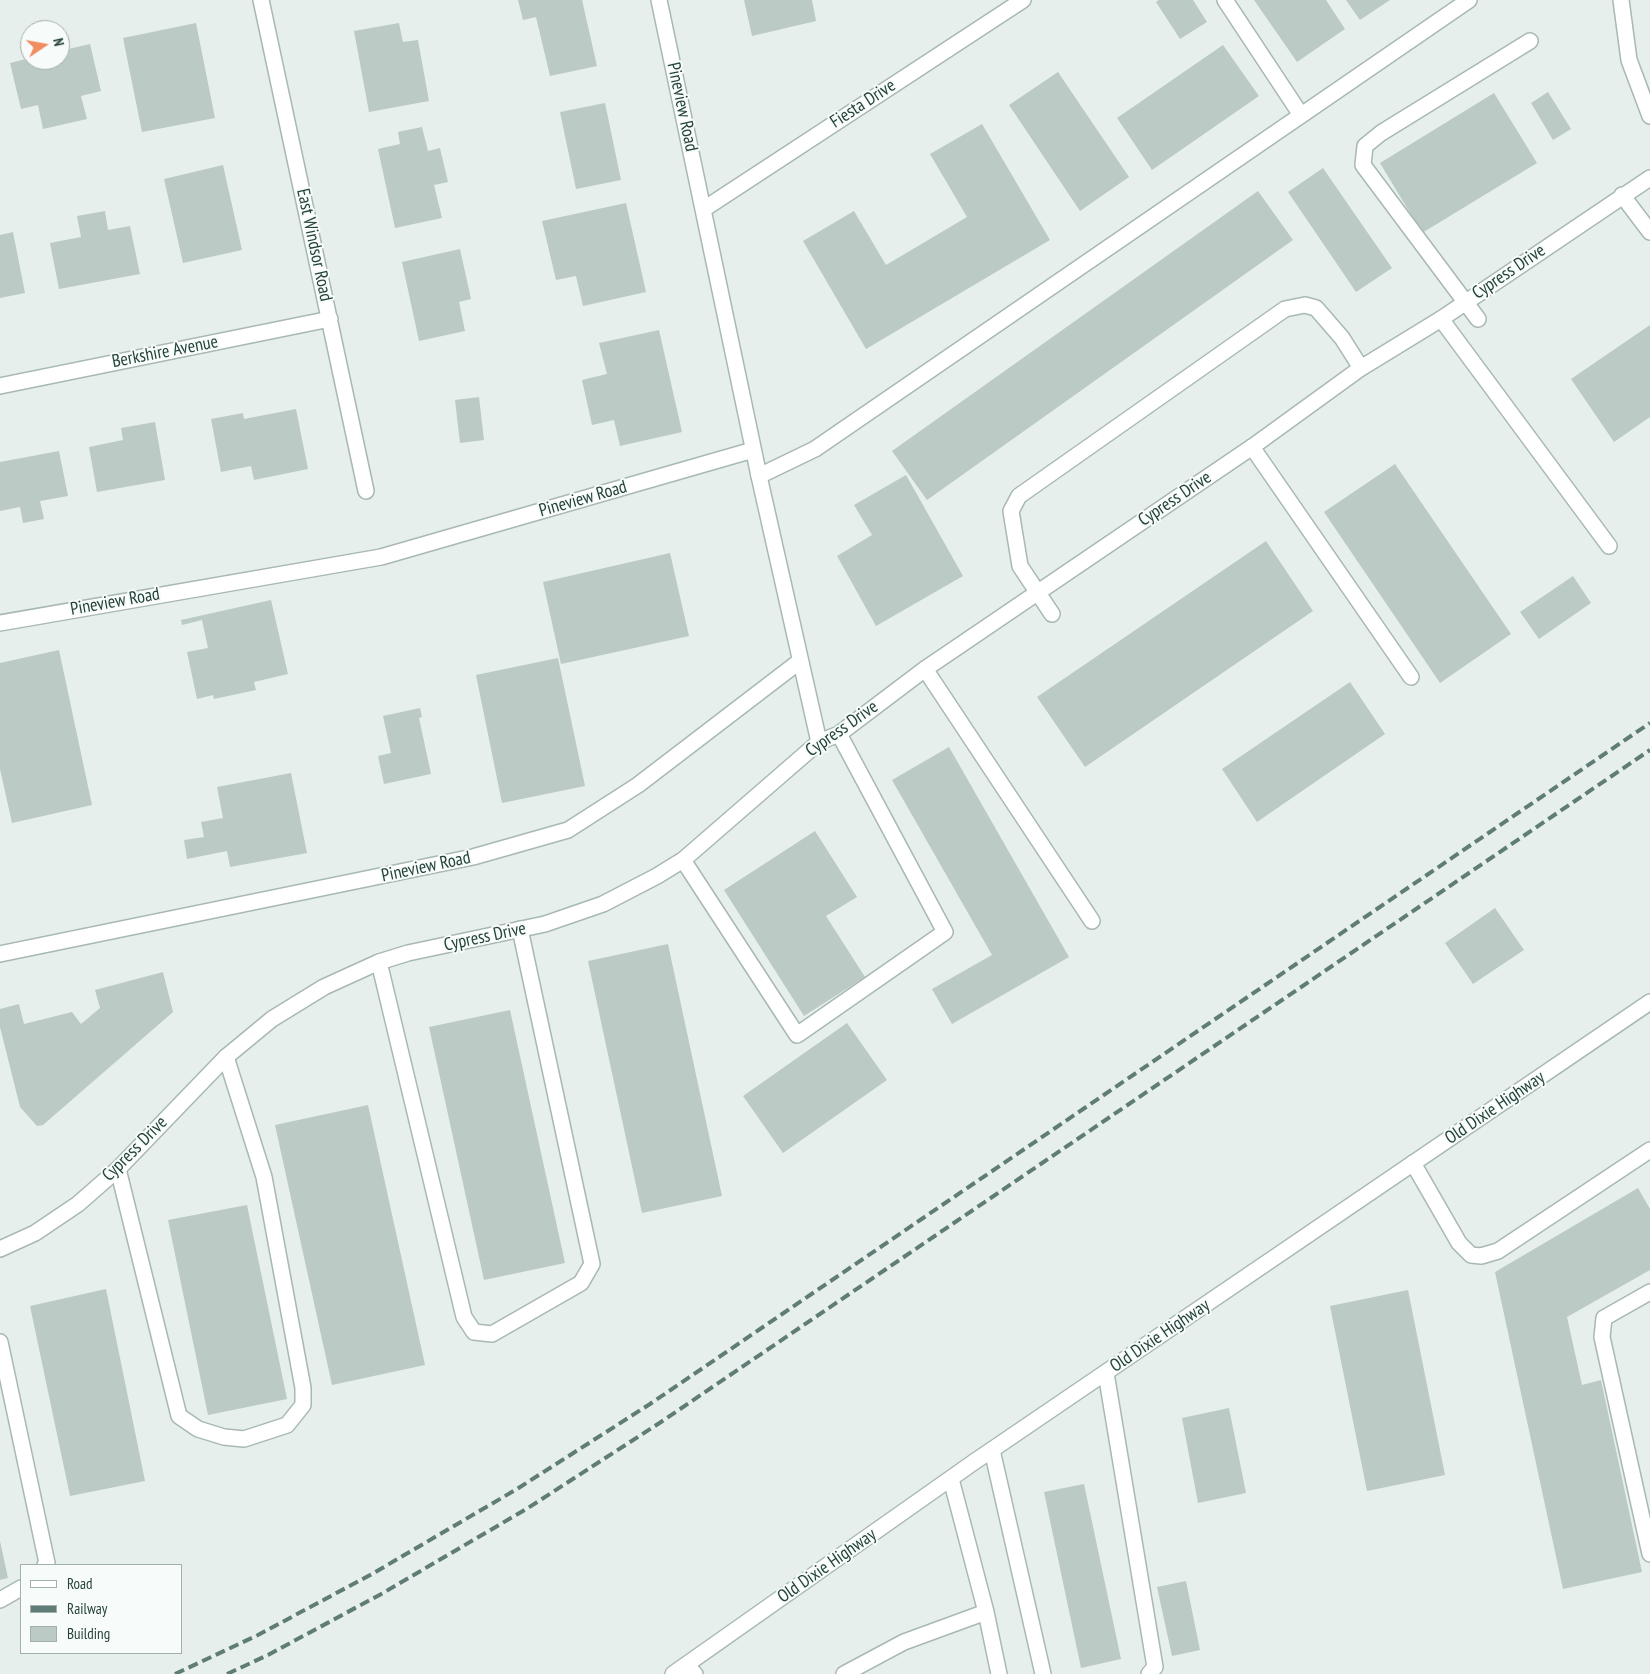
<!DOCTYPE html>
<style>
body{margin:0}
#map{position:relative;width:1650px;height:1674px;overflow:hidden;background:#e6efeb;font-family:"PT Sans Narrow",sans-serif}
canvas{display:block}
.legend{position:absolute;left:20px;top:1564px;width:162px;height:90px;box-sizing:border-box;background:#f7fbf9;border:1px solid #a3b1ad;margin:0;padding:6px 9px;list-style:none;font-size:15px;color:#24423b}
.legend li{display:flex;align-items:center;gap:10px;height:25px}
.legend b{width:25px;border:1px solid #a3b1ad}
.north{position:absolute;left:20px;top:20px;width:50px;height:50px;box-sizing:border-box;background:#f7fbf9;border:1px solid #a3b1ad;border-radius:50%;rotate:78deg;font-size:14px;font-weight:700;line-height:20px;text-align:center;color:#24423b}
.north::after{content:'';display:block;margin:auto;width:18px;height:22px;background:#f28c61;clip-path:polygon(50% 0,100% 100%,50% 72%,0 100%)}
</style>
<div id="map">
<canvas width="1650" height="1674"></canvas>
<ul class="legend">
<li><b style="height:6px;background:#fff"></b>Road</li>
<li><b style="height:6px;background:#5f7d76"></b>Railway</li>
<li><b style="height:14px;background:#bbcac4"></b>Building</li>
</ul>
<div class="north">N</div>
</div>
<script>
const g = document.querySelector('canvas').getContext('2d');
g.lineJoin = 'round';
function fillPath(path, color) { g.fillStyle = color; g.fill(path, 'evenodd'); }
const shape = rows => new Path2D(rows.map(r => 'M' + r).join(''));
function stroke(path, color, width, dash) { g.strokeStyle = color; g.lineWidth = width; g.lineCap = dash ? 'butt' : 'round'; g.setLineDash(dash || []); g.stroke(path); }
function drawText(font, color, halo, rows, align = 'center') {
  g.font = font + ' "PT Sans Narrow",sans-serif'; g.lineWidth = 4; g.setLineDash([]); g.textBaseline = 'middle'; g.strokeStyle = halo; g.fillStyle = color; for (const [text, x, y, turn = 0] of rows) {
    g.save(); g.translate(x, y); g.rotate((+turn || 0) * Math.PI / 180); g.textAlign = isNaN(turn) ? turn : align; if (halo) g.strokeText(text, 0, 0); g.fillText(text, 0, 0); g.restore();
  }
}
fillPath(shape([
 [518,0,582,0,597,66,550,76,536,17,523,20],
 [744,0,812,0,816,21,752,36],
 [1159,0,1193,0,1207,22,1180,39,1156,2],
 [1254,0,1326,0,1345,29,1297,62],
 [1346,0,1390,0,1360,20],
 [196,23,215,118,142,132,123,38],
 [399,23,403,42,418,40,429,101,369,112,354,31],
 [90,44,101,91,81,96,87,119,43,129,38,105,21,109,10,63,30,58,30,60,60,60,60,51],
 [1223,45,1259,96,1152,170,1117,118],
 [1058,72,1129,177,1080,211,1009,105],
 [1548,92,1571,129,1553,140,1531,103],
 [1494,93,1537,163,1422,233,1380,163],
 [605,103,621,180,576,189,560,112],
 [982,124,1050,240,866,349,803,241,854,211,886,265,967,217,930,154],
 [422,127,428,151,440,148,448,182,434,185,442,218,395,228,378,149,400,144,398,132],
 [223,165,242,250,183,263,164,179],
 [1323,168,1392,268,1356,292,1288,192],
 [1258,191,1293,240,927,500,892,451],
 [626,203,646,292,583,306,576,276,556,280,542,221],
 [105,211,108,230,130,226,140,274,59,289,50,243,81,237,77,216],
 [13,232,25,293,0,298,0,235],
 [460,249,471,299,459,302,465,331,419,341,402,262],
 [1650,325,1650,417,1614,442,1571,379],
 [659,330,682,432,620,446,614,420,592,425,582,380,607,374,599,343],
 [479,397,484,440,460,443,455,400],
 [296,409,308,469,254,480,251,466,221,472,211,419,243,413,244,419],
 [155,422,165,480,97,492,89,447,123,440,121,428],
 [59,451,68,496,40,501,44,519,23,523,20,507,0,511,0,462],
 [1395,464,1511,634,1440,683,1324,512],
 [906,475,963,576,876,626,837,556,872,535,854,505],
 [1266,541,1313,611,1085,767,1037,697],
 [670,553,689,636,561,664,543,582],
 [1573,576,1591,603,1539,639,1520,612],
 [271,600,288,674,254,682,256,690,214,699,213,695,197,699,187,652,208,648,202,620,182,625,181,620],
 [59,650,92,805,12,823,0,769,0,663],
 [558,658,585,786,502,803,476,675],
 [1350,682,1385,734,1257,822,1222,769],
 [420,708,422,717,419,718,431,774,384,784,378,756,391,753,383,716],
 [949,747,1069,957,952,1024,932,989,992,955,892,780],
 [291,773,307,853,230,867,227,851,187,859,184,840,204,837,201,822,223,818,217,787],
 [815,831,857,897,826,916,865,977,804,1016,724,890],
 [1495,908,1524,950,1473,984,1445,943],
 [668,944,722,1196,642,1213,588,961],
 [163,972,173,1012,43,1125,37,1126,20,1107,0,1027,0,1009,19,1004,24,1024,72,1012,81,1024,100,1008,95,990],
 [510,1010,565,1263,484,1280,429,1027],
 [847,1023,887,1080,783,1153,743,1096],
 [368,1105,425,1365,332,1385,275,1125],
 [1638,1188,1650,1209,1650,1270,1567,1317,1582,1385,1601,1380,1642,1572,1563,1589,1495,1272],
 [247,1205,287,1399,208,1415,168,1220],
 [106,1289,145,1481,70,1496,30,1306],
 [1408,1290,1445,1475,1367,1491,1330,1306],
 [1229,1408,1246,1493,1198,1503,1182,1418],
 [1084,1484,1121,1659,1081,1668,1044,1492],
 [0,1541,8,1578,0,1580],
 [1186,1581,1200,1650,1172,1656,1157,1587]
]), '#bbcac4');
const service = shape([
 [1225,0,1301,115],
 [1621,0,1629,60,1650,116],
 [1622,195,1650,232],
 [1441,319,1609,546],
 [1478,319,1363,165,1365,146,1381,133,1530,41],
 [1252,447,1411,677],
 [759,476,815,449,1469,0],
 [1052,614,1020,566,1011,511,1019,496,1285,309,1305,305,1316,308,1342,338,1361,368],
 [925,669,1092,921],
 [683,860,797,1035,945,932,839,734],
 [379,962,464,1317,474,1332,492,1334,581,1283,592,1264,520,929],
 [1413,1163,1459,1243,1471,1255,1481,1256,1498,1251,1650,1150],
 [118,1169,179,1416,198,1429,224,1437,244,1439,287,1425,303,1405,303,1388,264,1177,226,1057],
 [1650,1292,1604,1318,1602,1337,1650,1554],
 [0,1342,47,1563,45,1565],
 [1106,1373,1155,1667,1149,1674],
 [992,1450,1043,1674],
 [951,1479,986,1612,999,1674],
 [0,1600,21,1588],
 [686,1665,695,1674],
 [844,1674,904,1642,986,1612]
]);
const minor = shape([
 [261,0,366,491],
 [659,0,759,476,819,742],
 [704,209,1023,0],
 [0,386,330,319],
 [0,623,381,557,753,450],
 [0,954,473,857,568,830,638,785,800,661],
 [0,1249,35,1233,78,1204,118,1169,226,1057,272,1019,324,987,379,962,408,953,545,924,603,904,657,876,683,860,819,742,839,734,925,669,1252,447,1361,368,1441,319,1650,178]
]);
const tertiary = shape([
 [673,1674,974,1462,1650,1002]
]);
stroke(service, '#a8b8b3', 18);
stroke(minor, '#a8b8b3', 18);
stroke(tertiary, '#a8b8b3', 18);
stroke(service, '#fff', 15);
stroke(minor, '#fff', 15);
stroke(tertiary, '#fff', 15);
stroke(shape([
 [175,1674,258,1635,372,1574,517,1489,650,1404,1650,723],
 [227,1674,268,1655,383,1593,528,1508,661,1422,1650,750]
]), '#5f7d76', 4, [10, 5]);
drawText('18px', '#24423b', '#f7fbf9', [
 ["Fiesta Drive",863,104,-33],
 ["Pineview Road",682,107,78],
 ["East Windsor Road",314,245,78],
 ["Cypress Drive",1509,272,-34],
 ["Berkshire Avenue",165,352,-11],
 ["Pineview Road",583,499,-16],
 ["Cypress Drive",1175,499,-34],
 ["Pineview Road",115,602,-10],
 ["Cypress Drive",842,729,-35],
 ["Pineview Road",426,867,-12],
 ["Cypress Drive",485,937,-12],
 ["Old Dixie Highway",1495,1108,-34],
 ["Cypress Drive",135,1149,-45],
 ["Old Dixie Highway",1160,1336,-34],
 ["Old Dixie Highway",827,1566,-35]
]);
</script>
